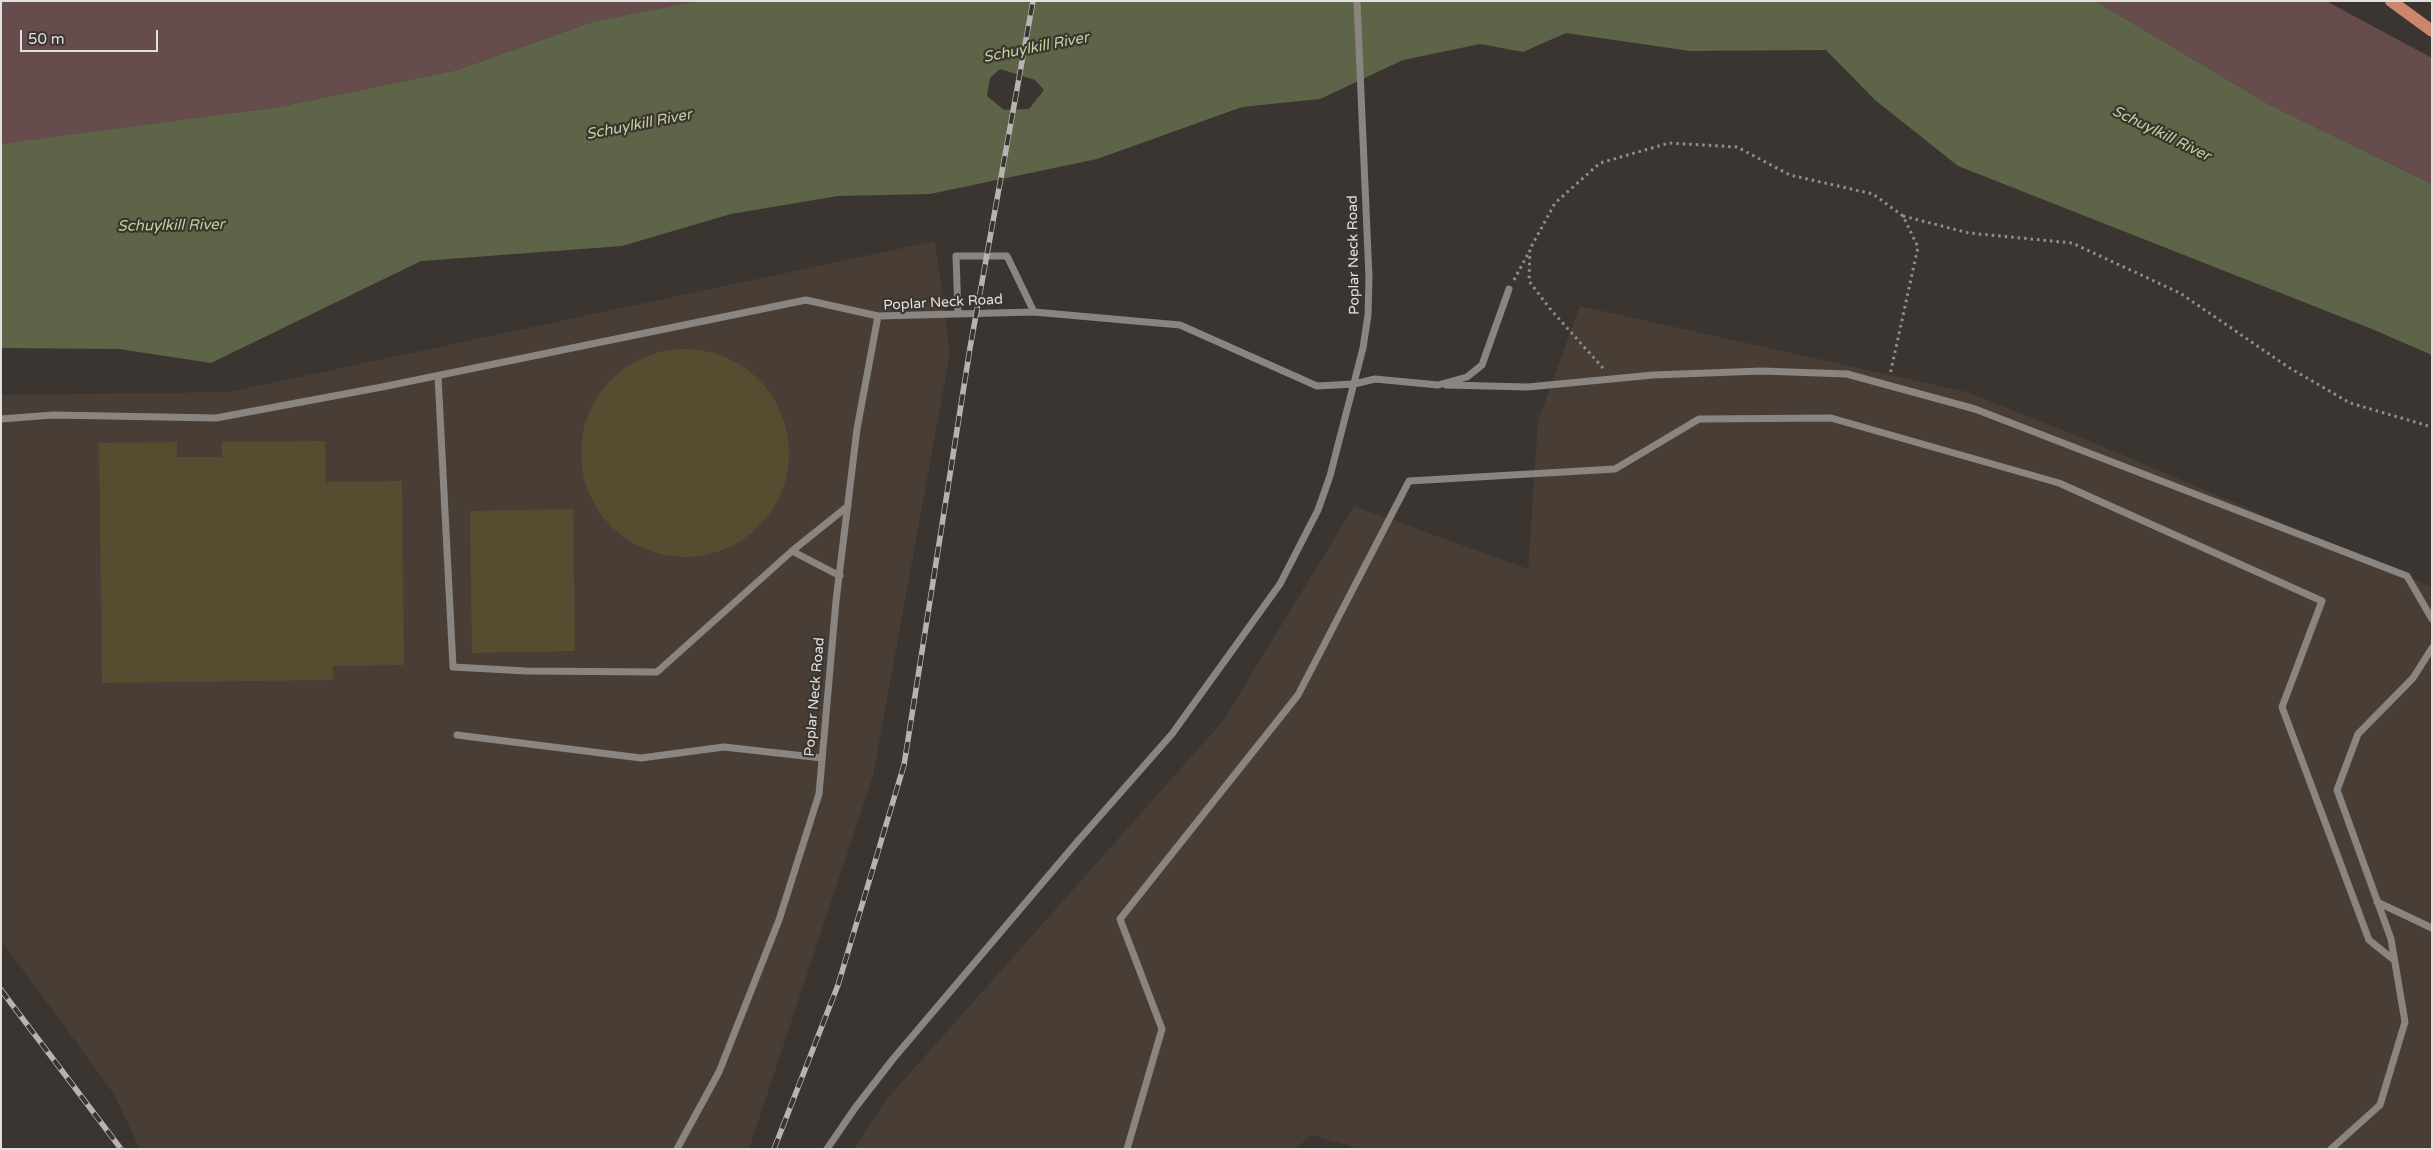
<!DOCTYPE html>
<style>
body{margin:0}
#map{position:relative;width:2433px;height:1150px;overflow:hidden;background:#3a3531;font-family:"Varela Round",sans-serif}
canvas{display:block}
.frame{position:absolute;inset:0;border:2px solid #e2dfdc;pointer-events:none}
.scale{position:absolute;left:20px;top:30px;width:138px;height:22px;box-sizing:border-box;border:2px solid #e2dfdc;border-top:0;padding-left:6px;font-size:15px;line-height:18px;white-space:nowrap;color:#e2dfdc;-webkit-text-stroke:4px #3a3531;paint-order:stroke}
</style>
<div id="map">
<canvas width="2433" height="1150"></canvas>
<div class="frame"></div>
<div class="scale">50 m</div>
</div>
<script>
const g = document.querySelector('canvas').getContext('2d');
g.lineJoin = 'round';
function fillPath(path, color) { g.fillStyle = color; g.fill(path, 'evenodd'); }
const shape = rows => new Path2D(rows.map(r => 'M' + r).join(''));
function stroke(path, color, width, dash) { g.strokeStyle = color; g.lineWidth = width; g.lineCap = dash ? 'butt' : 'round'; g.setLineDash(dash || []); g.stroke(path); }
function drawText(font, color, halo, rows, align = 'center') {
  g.font = font + ' "Varela Round",sans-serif'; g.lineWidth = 4.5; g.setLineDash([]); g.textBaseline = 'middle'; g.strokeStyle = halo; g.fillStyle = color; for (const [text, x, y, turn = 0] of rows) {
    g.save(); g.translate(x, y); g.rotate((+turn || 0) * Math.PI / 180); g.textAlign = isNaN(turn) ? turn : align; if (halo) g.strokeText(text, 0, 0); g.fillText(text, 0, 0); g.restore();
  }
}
fillPath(shape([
 [935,241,950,353,873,776,749,1149,140,1149,114,1094,1,940,1,395,229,392],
 [1580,306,1967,392,2083,438,2432,587,2432,1149,1360,1149,1311,1135,1296,1149,854,1149,886,1100,1223,721,1354,506,1528,569,1538,421]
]), '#483e36');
fillPath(shape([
 [1,1,697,1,592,22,457,70,278,107,5,144,1,144],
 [2095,1,2326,1,2432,58,2432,184,2270,105]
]), '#674c4e');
fillPath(shape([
 [697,1,2095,1,2270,105,2432,184,2432,355,2372,329,1958,166,1875,100,1826,50,1690,51,1566,33,1523,52,1480,44,1403,60,1320,99,1242,107,1097,159,930,194,838,196,731,214,622,246,421,261,211,363,119,349,1,348,1,144,278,107,457,70,592,22],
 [1000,69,1035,80,1044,90,1029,109,1004,110,987,96,990,78]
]), '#5e6447');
fillPath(shape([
 '581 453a104 104 0 1 1 208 0a104 104 0 1 1-208 0Z',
 [325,441,326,482,402,481,404,665,333,666,333,680,102,683,99,443,177,442,177,457,222,457,222,442],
 [573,509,575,651,472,653,470,511]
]), '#564d31');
stroke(shape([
 [1903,216,1969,233,2072,243,2180,293,2288,367,2350,403,2432,427],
 [1514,280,1530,250],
 [1603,368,1551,310,1529,281,1530,249,1555,203,1600,163,1669,143,1737,147,1790,175,1873,194,1903,216,1918,247,1890,375]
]), '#928e8b', 3, [2.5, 4]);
stroke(shape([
 [958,314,956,256,1007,256,1034,312],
 [438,376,453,667,526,671,657,672,792,551,848,506],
 [1446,385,1528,387,1653,375,1762,371,1847,374,1975,409,2407,576,2432,619],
 [1,419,53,415,216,418,382,387,806,300,878,316],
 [792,551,840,576],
 [457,735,641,758,724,747,822,758],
 [2377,902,2432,928],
 [677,1149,719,1072,779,920,819,794,836,601,857,429,878,316,1034,312,1180,325,1317,386,1354,384,1375,379,1438,385,1467,377,1482,365,1509,289],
 [827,1149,855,1108,893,1059,1077,842,1172,734,1280,584,1318,510,1330,476,1363,348,1368,315,1369,278,1357,1],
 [1127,1149,1162,1029,1120,919,1298,695,1409,481,1615,469,1699,419,1831,418,2059,483,2322,601,2282,707,2369,940,2394,960],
 [2331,1149,2380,1105,2405,1022,2391,939,2337,790,2358,734,2413,678,2432,648]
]), '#8a8580', 7);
stroke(shape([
 [2391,1,2432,31]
]), '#ca876e', 12);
const rail = shape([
 [1,990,121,1149],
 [774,1149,838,985,904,765,970,348,1033,1]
]);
stroke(rail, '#b7b3b0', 5.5);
stroke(rail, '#3a3531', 4, [11]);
drawText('14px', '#e2dfdc', '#3a3531', [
 ["Poplar Neck Road",1354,255,-91],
 ["Poplar Neck Road",943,303,-3],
 ["Poplar Neck Road",815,697,-85]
]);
drawText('italic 15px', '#c5d19a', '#3a3531', [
 ["Schuylkill River",1036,48,-11],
 ["Schuylkill River",639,125,-11],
 ["Schuylkill River",2161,134,26],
 ["Schuylkill River",171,226,-1]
]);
</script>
